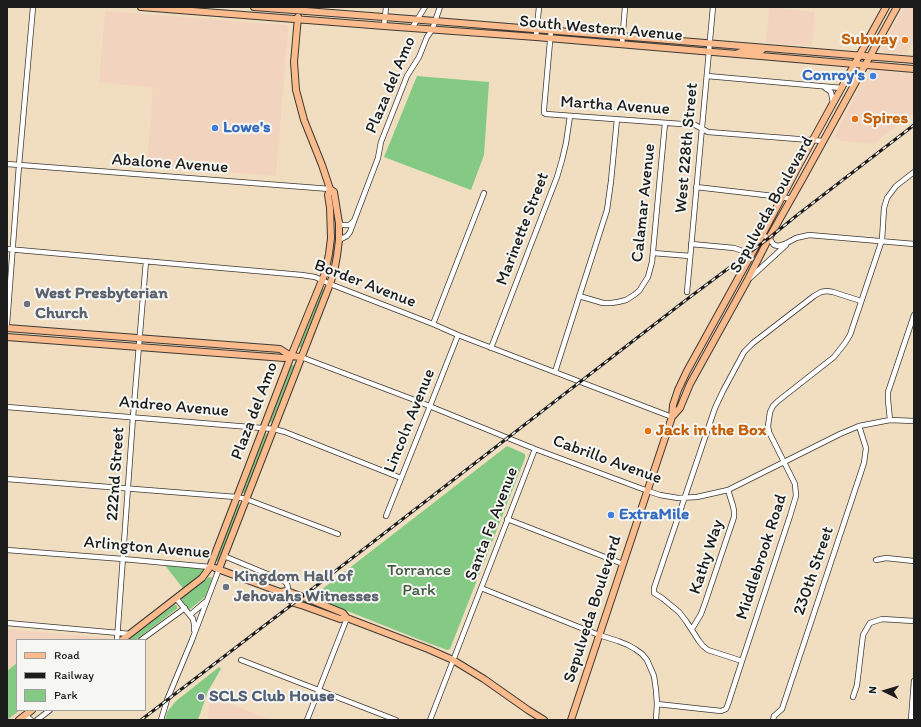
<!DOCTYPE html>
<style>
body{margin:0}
#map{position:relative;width:921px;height:727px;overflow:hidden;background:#f1dec0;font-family:Itim,sans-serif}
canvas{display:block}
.frame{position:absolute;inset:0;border:8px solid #1c1c1c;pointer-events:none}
.legend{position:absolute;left:16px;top:639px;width:130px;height:72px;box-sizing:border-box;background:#f6f6f2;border:1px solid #9f9f9c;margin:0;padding:5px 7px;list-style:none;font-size:12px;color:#1c1c1c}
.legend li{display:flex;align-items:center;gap:8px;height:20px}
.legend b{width:20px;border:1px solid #9f9f9c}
.north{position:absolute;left:865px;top:671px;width:40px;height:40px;-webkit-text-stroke:3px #f6f6f2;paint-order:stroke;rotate:275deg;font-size:11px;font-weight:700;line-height:16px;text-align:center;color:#1c1c1c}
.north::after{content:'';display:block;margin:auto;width:14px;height:18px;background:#1c1c1c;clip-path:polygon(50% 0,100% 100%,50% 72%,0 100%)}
</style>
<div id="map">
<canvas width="921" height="727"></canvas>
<div class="frame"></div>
<ul class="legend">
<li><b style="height:5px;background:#fbbb8c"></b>Road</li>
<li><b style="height:5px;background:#1c1c1c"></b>Railway</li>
<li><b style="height:11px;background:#85ca84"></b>Park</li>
</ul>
<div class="north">N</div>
</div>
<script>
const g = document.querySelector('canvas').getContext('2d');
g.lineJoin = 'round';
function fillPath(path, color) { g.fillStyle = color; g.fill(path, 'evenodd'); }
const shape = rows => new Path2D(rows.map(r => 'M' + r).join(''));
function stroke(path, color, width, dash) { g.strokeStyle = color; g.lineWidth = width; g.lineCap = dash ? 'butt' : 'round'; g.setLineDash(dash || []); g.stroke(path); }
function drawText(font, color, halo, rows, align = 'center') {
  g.font = font + ' Itim,sans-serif'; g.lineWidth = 4; g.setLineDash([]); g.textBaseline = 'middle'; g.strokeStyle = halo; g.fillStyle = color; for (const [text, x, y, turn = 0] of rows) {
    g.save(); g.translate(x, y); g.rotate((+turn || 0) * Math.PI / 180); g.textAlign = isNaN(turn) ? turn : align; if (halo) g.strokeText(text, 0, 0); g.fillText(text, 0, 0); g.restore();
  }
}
fillPath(shape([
 [770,7,815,12,812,46,765,43],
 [904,7,914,7,914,40,906,54,885,53,882,48,882,46],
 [105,11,286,25,288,29,276,176,147,166,153,87,99,83],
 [870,70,914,74,914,113,882,137,875,144,840,141,834,137,867,73],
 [7,629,109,638,109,640,17,640,17,710,24,710,11,720,7,720],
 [219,699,271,720,208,720,209,703]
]), '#f2d4be');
fillPath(shape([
 [417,76,489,82,484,155,471,190,384,157],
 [323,289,324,289,324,291,303,347,300,348,299,346,321,290],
 [292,365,294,365,294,367,273,422,271,423,270,421,290,367],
 [267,433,268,435,246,492,244,493,242,491,265,435],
 [507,446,525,454,525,458,450,649,447,650,423,641,312,597],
 [238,504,239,504,241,506,219,561,216,561,216,560],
 [164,564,209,568,185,591],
 [209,577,211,577,212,579,205,597,189,610,181,599],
 [174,605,176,605,177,606,177,609,174,611,136,640,128,640],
 [17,663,17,710,20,710,7,720,7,671],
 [219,667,221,669,208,691,198,720,165,720,167,712,176,701]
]), '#85ca84');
const minor = shape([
 [384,26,386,7],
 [412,28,425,7],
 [551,30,544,109,544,113,546,114,695,125,708,132,823,141],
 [536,37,539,7],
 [622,44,625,7],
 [707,76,842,88],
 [824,87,831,92,833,103],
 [7,164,330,189],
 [696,187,782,197,791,199],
 [339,223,342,225,349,225,354,221],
 [762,235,769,238,774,245,778,246,785,244,796,238,809,235,914,244],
 [339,240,347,236,350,232,354,221,378,158,381,142,407,76,419,57,427,37,432,30,440,7],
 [691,244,734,248,740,250],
 [7,249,302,275,315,277,330,284,433,324,458,335,672,417],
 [653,253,690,256],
 [750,278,786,245],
 [687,292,713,7],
 [579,296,603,303,611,303,618,302,626,300,634,295,639,291,648,277,652,262,665,123],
 [7,324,19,165,33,7],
 [433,324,484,193],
 [491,348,557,177,562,160,566,143,570,116],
 [301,357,412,399,535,449,648,491,660,495,678,498,697,497,728,490,840,434,859,426,890,420,914,421],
 [555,372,607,210,611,181,617,119],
 [7,407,274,429,285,432,401,478],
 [890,420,888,400,888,392,914,315],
 [7,479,236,497,246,499,338,534],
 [386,516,430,406,458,335],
 [507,519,623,564],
 [7,550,123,559,210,567],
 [224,556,284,581,287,584,288,588,287,591],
 [876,560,886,558,914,561],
 [481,588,599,635,618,641,628,645,635,649,642,654,647,660,654,676,656,690,657,704,656,720],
 [176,598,193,619,194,624,194,630],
 [190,615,205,602],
 [7,623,130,634],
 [692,629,701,614,705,603,734,517,734,511,733,506,728,490],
 [117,640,133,417,146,261],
 [141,640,185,608],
 [241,660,396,720],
 [742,661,708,650,703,646,699,641,686,621,679,612,662,598,654,593,654,588,715,408,723,391,744,352,753,343,814,296,821,292,827,291,833,292,861,301],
 [853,697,857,685,863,635,870,623,882,619,914,621],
 [657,704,721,711,726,709,728,704,742,661,790,516,796,496,795,484,769,432,768,426,770,412,773,406,778,401,834,357,845,343,850,335,854,323,882,240,884,208,887,198,896,186,914,172],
 [25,715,31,720],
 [37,720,50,710],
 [161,720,167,700,192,640,219,569],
 [307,720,347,618],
 [430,720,535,449],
 [773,720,774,716,782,709,864,463,866,448,859,426],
 [911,720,914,681]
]);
const major = shape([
 [141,7,384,26,536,37,914,69],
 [254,7,435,21,914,60],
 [738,53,746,50,760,51,762,50],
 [7,328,280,349,291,356,301,357],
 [7,337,284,358,291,356],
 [672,417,680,408,690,384,747,281,769,238,803,178,897,7],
 [215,568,280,592,294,603,304,606,340,619,347,618],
 [219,569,330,284,334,272,337,256,339,240,339,223,334,192,330,189,322,165,304,120,296,90,294,62,298,17],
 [280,592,287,591,316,602,343,613,347,618,428,649,453,660,484,679,528,710,544,720],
 [122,640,202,578,210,567,291,356,325,273,329,254,331,238,330,208,328,195,330,189],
 [19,720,32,710],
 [571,720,672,417,673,405,678,390,687,371,761,237,799,165,886,7]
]);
stroke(minor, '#3c3935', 6);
stroke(major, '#3c3935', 8);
stroke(minor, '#fff', 4.5);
stroke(major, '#fbbb8c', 6);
const rail = shape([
 [141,720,294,603,686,300,769,238,796,216,914,125]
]);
stroke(rail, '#1c1c1c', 3);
stroke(rail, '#f6f6f2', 1.5, [4.5]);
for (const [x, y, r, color] of [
 [905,40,4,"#e8710a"],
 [873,76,4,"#3f7fe0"],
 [855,119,4,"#e8710a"],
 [215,128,4,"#3f7fe0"],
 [27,304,4,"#6b7280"],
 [648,431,4,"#e8710a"],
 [611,515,4,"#3f7fe0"],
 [226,587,4,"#6b7280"],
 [201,697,4,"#5c6f8a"]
]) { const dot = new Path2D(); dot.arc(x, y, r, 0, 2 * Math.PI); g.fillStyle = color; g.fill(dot); stroke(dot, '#f6f6f2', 1.5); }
drawText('17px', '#1c1c1c', '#f6f6f2', [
 ["South Western Avenue",601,29,5],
 ["Plaza del Amo",391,85,-67],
 ["Martha Avenue",615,106,4],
 ["West 228th Street",687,148,-85],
 ["Abalone Avenue",170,164,4],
 ["Calamar Avenue",644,203,-84],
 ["Sepulveda Boulevard",772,205,-61],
 ["Marinette Street",523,229,-69],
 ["Border Avenue",365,284,21],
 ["Andreo Avenue",174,407,5],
 ["Plaza del Amo",255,411,-69],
 ["Lincoln Avenue",410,421,-68],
 ["Cabrillo Avenue",607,460,20],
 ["222nd Street",116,474,-86],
 ["Santa Fe Avenue",492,524,-69],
 ["Arlington Avenue",147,548,5],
 ["Kathy Way",707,557,-72],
 ["Middlebrook Road",762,557,-72],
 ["230th Street",814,571,-71],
 ["Sepulveda Boulevard",593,609,-72]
]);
drawText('bold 17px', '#c56008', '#f6f6f2', [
 ["Subway",897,40,"right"],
 ["Spires",863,119],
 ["Jack in the Box",656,431]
], 'left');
drawText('bold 17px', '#366cbe', '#f6f6f2', [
 ["Conroy's",865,76,"right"],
 ["Lowe's",223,128],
 ["ExtraMile",619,515]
], 'left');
drawText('bold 17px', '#5b616d', '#f6f6f2', [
 ["West Presbyterian",35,294],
 ["Church",35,314],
 ["Kingdom Hall of",234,577],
 ["Jehovahs Witnesses",234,597]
], 'left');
drawText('17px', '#415940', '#f6f6f2', [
 ["Torrance",419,571],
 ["Park",419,591]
]);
drawText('bold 17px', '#4e5e75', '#f6f6f2', [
 ["SCLS Club House",209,697]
], 'left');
</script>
